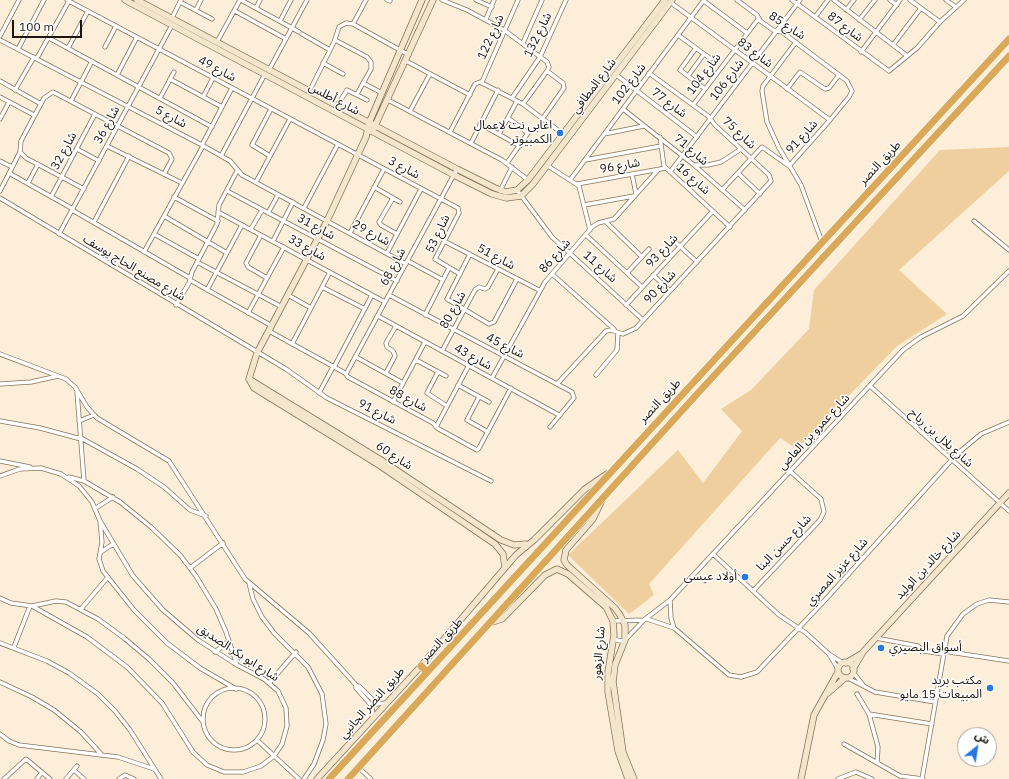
<!DOCTYPE html>
<meta charset="utf-8">
<style>
body{margin:0}
#map{position:relative;width:1009px;height:779px;overflow:hidden;background:#fdeed9;font-family:"IBM Plex Sans","Noto Sans Arabic",sans-serif}
canvas{display:block}
.north{position:absolute;left:957px;top:727px;width:40px;height:40px;box-sizing:border-box;background:#fff;border:1px solid #a4a19e;border-radius:50%;rotate:30deg;font-size:11px;font-weight:700;line-height:16px;text-align:center;color:#1c150c}
.north::after{content:'';display:block;margin:auto;width:14px;height:18px;background:#2577e2;clip-path:polygon(50% 0,100% 100%,50% 72%,0 100%)}
.scale{position:absolute;left:12px;top:20px;width:70px;height:18px;box-sizing:border-box;border:2px solid #1c150c;border-top:0;padding-left:5px;font-size:12px;line-height:14px;white-space:nowrap;color:#1c150c;-webkit-text-stroke:3px #fff;paint-order:stroke}
</style>
<div id="map">
<canvas width="1009" height="779"></canvas>
<div class="north">ش</div>
<div class="scale">100 m</div>
</div>
<script>
const g = document.querySelector('canvas').getContext('2d');
g.lineJoin = 'round';
function fillPath(path, color) { g.fillStyle = color; g.fill(path, 'evenodd'); }
const shape = rows => new Path2D(rows.map(r => 'M' + r).join(''));
function stroke(path, color, width, dash) { g.strokeStyle = color; g.lineWidth = width; g.lineCap = dash ? 'butt' : 'round'; g.setLineDash(dash || []); g.stroke(path); }
function drawText(font, color, halo, rows, align = 'center') {
  g.font = font + ' "IBM Plex Sans","Noto Sans Arabic",sans-serif'; g.lineWidth = 3; g.setLineDash([]); g.textBaseline = 'middle'; g.strokeStyle = halo; g.fillStyle = color; for (const [text, x, y, turn = 0] of rows) {
    g.save(); g.translate(x, y); g.rotate((+turn || 0) * Math.PI / 180); g.textAlign = isNaN(turn) ? turn : align; if (halo) g.strokeText(text, 0, 0); g.fillText(text, 0, 0); g.restore();
  }
}
fillPath(shape([
 [1009,147,1009,171,899,270,947,314,897,346,797,449,780,438,649,584,654,595,629,614,568,555,678,450,703,483,742,431,721,409,751,390,809,329,814,290,940,150]
]), '#f0cf9e');
const street = shape([
 [67,0,458,208,459,213,435,259,460,274],
 [241,0,292,28],
 [387,0,390,1],
 [442,0,467,10,504,30,547,62,549,67,547,71,523,104],
 [476,0,492,7],
 [792,0,889,71,917,48,940,22,964,0],
 [834,0,906,55],
 [890,0,897,5],
 [910,0,940,22],
 [946,0,956,7],
 [704,1,747,33],
 [180,2,212,19],
 [670,2,830,120],
 [256,8,260,0],
 [196,10,201,0],
 [846,10,854,0],
 [235,11,286,39],
 [815,17,828,0],
 [172,18,181,0],
 [486,19,494,0],
 [859,20,875,0],
 [280,21,291,0],
 [353,24,366,0],
 [292,28,299,32],
 [302,34,330,50],
 [678,35,711,59],
 [0,36,19,0],
 [49,38,212,127],
 [0,40,202,145,230,161,242,175,406,264],
 [335,40,367,57,371,62,371,69,357,94],
 [217,42,240,0],
 [796,42,763,86,762,91,767,122,779,148,801,185,822,242],
 [523,43,542,0],
 [893,45,921,8],
 [105,47,116,26],
 [68,48,88,11],
 [696,48,680,70,705,89],
 [18,49,44,0],
 [861,52,900,0],
 [37,58,69,1],
 [406,61,470,95],
 [323,63,343,74],
 [269,70,307,0],
 [615,74,697,137],
 [117,75,137,37],
 [688,76,704,54],
 [170,79,222,107],
 [0,81,41,104],
 [482,82,518,0],
 [363,83,382,93],
 [787,89,800,72,825,89,829,88,839,75],
 [15,90,34,57],
 [309,92,334,42,339,27,346,23,353,24,409,55],
 [0,97,34,115],
 [203,97,213,78],
 [160,98,174,72],
 [512,98,540,57,566,0],
 [388,100,502,160,528,180],
 [71,101,92,61],
 [693,105,759,18],
 [337,106,347,90,367,100],
 [623,109,694,165,745,210],
 [410,111,430,74],
 [543,118,564,88,563,83,547,71],
 [0,119,9,102],
 [480,124,520,146],
 [450,132,475,84,480,82,523,104,563,134],
 [499,134,517,101],
 [604,134,644,126],
 [660,137,664,166,730,227],
 [471,143,498,90],
 [202,145,232,88],
 [107,146,182,183],
 [77,149,99,161],
 [20,152,21,141,44,98,53,92,169,153,172,159,164,174],
 [20,152,26,158,84,189],
 [221,156,265,74],
 [270,156,252,145,271,109],
 [585,160,661,146],
 [0,161,12,167],
 [507,163,528,133,508,118],
 [695,165,708,165,721,162,741,149],
 [548,166,579,186,590,230],
 [670,172,800,0],
 [9,173,73,209],
 [738,173,760,194],
 [632,174,636,194],
 [570,180,704,0],
 [256,182,290,119],
 [28,183,38,164],
 [577,184,666,168],
 [374,187,400,202],
 [517,190,552,237,643,320],
 [722,190,762,147,789,166,830,120,849,97,852,91,847,81,782,32,773,30,759,20,757,15,737,0],
 [0,191,20,152],
 [227,191,397,281],
 [500,191,512,167],
 [51,197,95,114],
 [174,197,218,221],
 [0,198,286,369,327,398,491,481],
 [393,198,379,222,381,225,397,234],
 [584,205,634,196],
 [304,208,338,144],
 [72,210,190,278],
 [218,212,385,302],
 [268,213,278,195],
 [164,216,227,253],
 [974,221,1009,250],
 [94,222,129,156],
 [606,222,642,257],
 [251,229,262,210],
 [350,233,384,169],
 [59,234,172,25],
 [154,234,199,259],
 [261,235,246,263,248,267,267,278],
 [586,235,642,287],
 [672,239,697,262],
 [273,241,293,202],
 [444,241,539,290],
 [144,252,203,146],
 [387,253,421,189],
 [470,254,447,299,489,324,494,322,517,279],
 [408,261,443,280],
 [197,262,282,307],
 [627,273,649,249],
 [552,274,614,329],
 [653,275,670,291],
 [190,280,272,326],
 [322,287,365,309],
 [207,290,242,225],
 [288,295,311,308],
 [389,295,572,392,574,398,550,427],
 [176,305,189,283,192,272,217,224,219,205,237,171],
 [626,305,713,211],
 [248,313,284,247],
 [425,315,449,268],
 [378,316,559,415],
 [269,331,345,373,348,377,433,423,437,428,477,450,479,448,511,388],
 [292,344,330,272],
 [442,351,475,290,479,287,485,289,488,287,498,269],
 [0,354,66,379,75,387,87,407,97,418,169,461,245,579,309,633,356,685],
 [356,357,403,383],
 [416,360,446,376],
 [334,367,372,295],
 [438,372,427,393,447,406],
 [386,373,395,356,393,351,387,347,386,343,396,326],
 [346,374,457,169],
 [596,375,617,350,618,333],
 [492,378,545,282,592,227,598,223,614,219,658,170],
 [0,384,31,382,58,376],
 [557,384,606,331,611,330,623,334,636,328,771,181,769,175,715,125,708,116,649,73],
 [458,385,489,402],
 [870,386,1009,511],
 [77,392,84,481],
 [319,393,333,367],
 [479,397,467,420,488,432],
 [393,402,425,342],
 [0,421,40,428,81,439],
 [79,421,94,415],
 [436,427,469,365],
 [81,438,137,469,164,487,190,510,206,516],
 [0,461,30,467],
 [0,476,20,469,41,468,61,474,79,486,92,502,100,521,102,542,99,559,103,571,134,610,167,643,200,668,236,689],
 [69,477,84,481,120,502,151,527,180,555,196,576,216,609,226,632,237,665],
 [96,508,113,497],
 [101,552,113,544],
 [713,554,779,615,806,633,829,654,843,663],
 [190,568,223,543],
 [249,583,253,599,262,617,274,633,308,667,322,694,326,724,323,740,314,764,304,779],
 [753,591,820,520,824,512,821,499,791,472],
 [0,598,11,603,32,606,56,601,66,602,98,619,124,638,149,659,173,683,203,722],
 [670,600,671,618,674,628],
 [32,606,87,637,127,667,162,703,193,752,207,765,224,772,243,772,261,766,274,756,282,744,287,726,286,708,278,691,264,679,237,665,198,640,163,610,133,576,100,521],
 [81,609,108,577],
 [647,619,674,628,729,675,741,677,757,672,826,599,957,454,981,434,1009,422],
 [613,621,644,620],
 [876,638,918,646,924,651,943,654],
 [614,639,620,641,625,640,644,620,670,600,903,350,921,337,963,316,1009,271],
 [0,643,47,661,69,673,98,694,115,711,130,730,161,779],
 [14,647,30,606],
 [943,651,1009,661],
 [215,652,229,641],
 [829,654,838,669],
 [853,672,863,685],
 [848,678,875,692,935,702],
 [0,682,32,697,54,710,81,732,102,755],
 [270,682,296,652],
 '203 719a31 31 0 1 1 62 0a31 31 0 1 1-62 0Z',
 [857,694,869,714,932,724],
 [869,714,878,747,877,763],
 [373,718,372,706,356,688,356,686,359,686,377,704,386,703],
 [0,734,9,741,19,745,118,757,154,769],
 [257,740,299,779],
 [844,744,900,776,923,779],
 [359,768,371,779],
 [74,770,84,779],
 [4,779,26,759,50,779],
 [37,779,42,772],
 [66,779,77,766],
 [119,779,125,775,134,779],
 [838,779,856,772,872,779],
 [922,779,947,636,963,614,977,604,989,600,1009,602]
]);
const secondary = shape([
 [125,0,454,175,492,194,506,198,521,196,533,184,672,0],
 [137,0,457,169,495,188,506,192,517,190,528,180,665,0],
 [422,0,369,123,366,137,327,221,257,353,249,379,254,388,379,465,495,544,503,554,505,567],
 [374,128,433,0],
 [249,379,381,460,501,540,514,545,526,544],
 [602,500,593,519,566,550,564,560,567,565,615,608,620,615,625,625,625,640,615,665,613,682,623,752,634,779],
 [489,623,502,619,545,575,557,569,568,574,606,607,613,621,614,635,608,672,608,692,618,751,628,779],
 '838 670a8 8 0 1 1 16 0a8 8 0 1 1-16 0Z',
 [846,663,861,654],
 [853,669,863,652,1009,493],
 [828,693,845,678],
 [317,779,421,666,516,555,534,540,585,489,607,474],
 [801,779,814,715,838,672]
]);
const highway = shape([
 [421,666,427,672],
 [329,779,1009,39],
 [348,779,698,393,1009,56]
]);
stroke(street, '#85745c', 5);
stroke(secondary, '#85745c', 7);
stroke(highway, '#fff', 8);
stroke(street, '#fff', 3.5);
stroke(secondary, '#f4e5cd', 5.5);
stroke(highway, '#daa859', 7);
for (const [x, y, r, color] of [
 [560,133,4,"#2577e2"],
 [745,577,4,"#2577e2"],
 [881,648,4,"#2577e2"],
 [990,688,4,"#2577e2"]
]) { const dot = new Path2D(); dot.arc(x, y, r, 0, 2 * Math.PI); g.fillStyle = color; g.fill(dot); stroke(dot, '#fff', 1.5); }
drawText('12px', '#1c150c', '#fff', [
 ["شارع 85",787,26,33],
 ["شارع 87",845,27,37],
 ["شارع 132",538,35,-64],
 ["شارع 122",491,37,-66],
 ["شارع 83",755,53,37],
 ["شارع 49",217,69,28],
 ["شارع 104",704,74,-53],
 ["شارع 106",727,80,-53],
 ["شارع 102",629,84,-53],
 ["شارع المطافي",594,86,-53],
 ["شارع أطلس",334,99,28],
 ["شارع 77",669,103,37],
 ["شارع 5",171,117,28],
 ["شارع 36",107,125,-62],
 ["شارع 75",739,133,43],
 ["شارع 91",802,137,-48],
 ["شارع 71",691,150,40],
 ["شارع 32",64,151,-62],
 ["طريق النصر",880,163,-47],
 ["شارع 96",620,166,-10],
 ["شارع 3",404,168,28],
 ["شارع 16",693,179,42],
 ["شارع 31",316,227,28],
 ["شارع 29",371,233,28],
 ["شارع 53",438,234,-65],
 ["شارع 33",307,248,29],
 ["شارع 93",662,251,-47],
 ["شارع 86",555,256,-49],
 ["شارع 51",496,257,28],
 ["شارع 68",393,267,-62],
 ["شارع 11",600,267,42],
 ["شارع مصنع الحاج يوسف",134,268,31],
 ["شارع 90",660,287,-47],
 ["شارع 80",453,310,-61],
 ["شارع 45",505,346,27],
 ["شارع 43",473,357,29],
 ["شارع 88",408,399,28],
 ["طريق النصر",660,401,-47],
 ["شارع 91",377,412,27],
 ["شارع عمرو بن العاص",814,432,-47],
 ["شارع بلال بن رباح",941,438,42],
 ["شارع 60",394,456,33],
 ["شارع حسن البنا",784,543,-46],
 ["شارع خالد بن الوليد",928,565,-47],
 ["شارع عزيز المصري",837,572,-48],
 ["طريق النصر",442,640,-47],
 ["شارع ابو بكر الصديق",238,653,33],
 ["شارع الزهور",599,653,-85],
 ["طريق النصر الجانبي",372,703,-48]
]);
drawText('12px', '#1c150c', '#fff', [
 ["اغابى نت لاعمال",552,126],
 ["الكمبيوتر",552,140],
 ["أولاد عيسى",737,577],
 ["أسواق البصيري",889,648,"left"],
 ["مكتب بريد",982,681],
 ["المبيعات 15 مايو",982,695]
], 'right');
</script>
